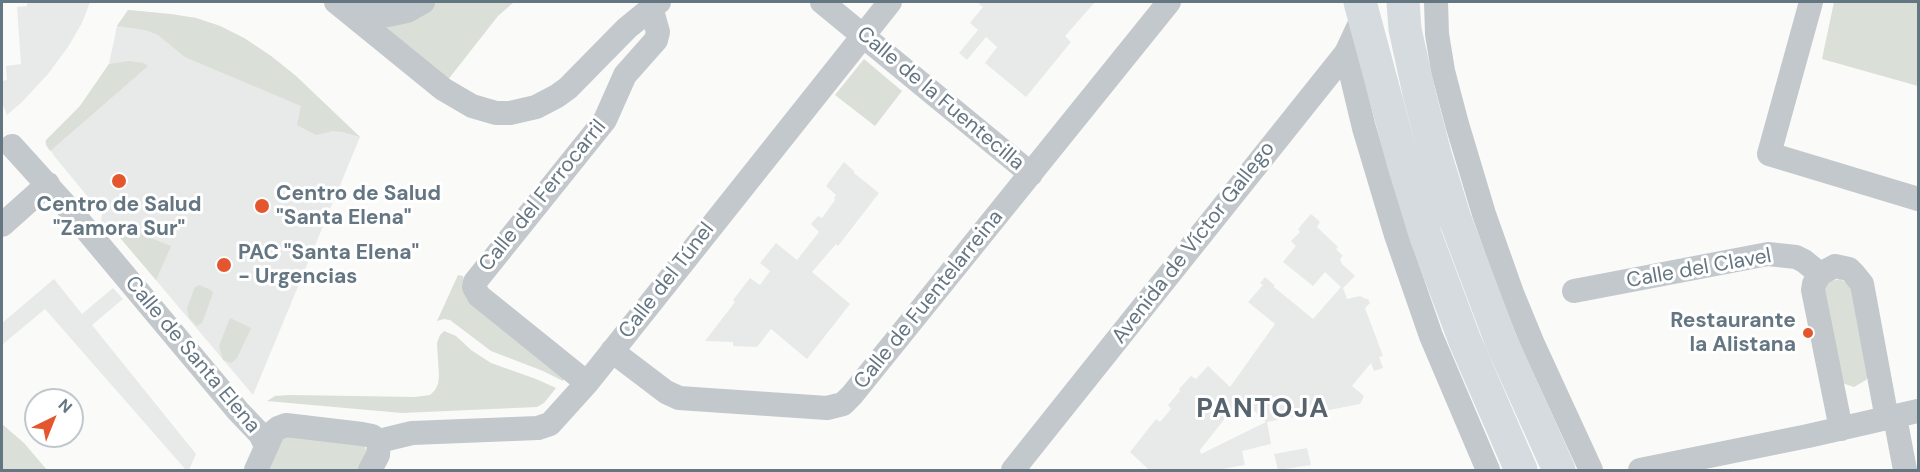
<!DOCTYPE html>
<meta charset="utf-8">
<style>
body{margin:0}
#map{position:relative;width:1920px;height:472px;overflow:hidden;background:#fafaf8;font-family:"DM Sans",sans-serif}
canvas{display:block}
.frame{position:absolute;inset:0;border:3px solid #657683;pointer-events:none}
.north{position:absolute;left:24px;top:388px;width:60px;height:60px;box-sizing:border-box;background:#fff;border:2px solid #c1c8cd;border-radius:50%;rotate:43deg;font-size:16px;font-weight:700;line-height:24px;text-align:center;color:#657683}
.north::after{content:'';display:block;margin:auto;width:21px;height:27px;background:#e4572e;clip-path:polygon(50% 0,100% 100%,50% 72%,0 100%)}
</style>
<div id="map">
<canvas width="1920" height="472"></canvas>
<div class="frame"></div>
<div class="north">N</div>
</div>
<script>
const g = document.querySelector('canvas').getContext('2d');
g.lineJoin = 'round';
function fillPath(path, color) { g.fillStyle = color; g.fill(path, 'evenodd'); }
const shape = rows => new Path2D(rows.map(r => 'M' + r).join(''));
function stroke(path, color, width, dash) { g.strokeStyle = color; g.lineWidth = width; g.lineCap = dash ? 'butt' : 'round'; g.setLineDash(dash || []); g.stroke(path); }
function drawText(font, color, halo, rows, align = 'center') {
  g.font = font + ' "DM Sans",sans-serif'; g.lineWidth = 6; g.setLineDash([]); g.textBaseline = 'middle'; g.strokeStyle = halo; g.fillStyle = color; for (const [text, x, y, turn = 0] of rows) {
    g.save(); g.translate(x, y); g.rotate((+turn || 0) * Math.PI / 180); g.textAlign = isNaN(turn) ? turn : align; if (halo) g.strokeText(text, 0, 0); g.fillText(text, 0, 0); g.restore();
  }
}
fillPath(shape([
 [27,2,90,2,82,23,68,47,48,74,22,102,7,115,3,105,2,104,2,81,7,80,6,66,21,64,17,7,27,6],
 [977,2,1095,2,1065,36,1071,42,1026,97,985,63,997,47,986,37,967,60,959,53,978,30,970,23,983,7],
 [128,10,170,14,196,18,220,26,244,38,271,56,296,76,360,137,253,395,111,227,103,224,101,221,102,214,55,157,45,142,80,106,109,64,117,26],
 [844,162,854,171,854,173,879,193,838,246,836,244,812,272,850,304,807,359,771,329,757,347,733,346,733,342,705,341,735,302,733,300,750,278,760,285,770,271,760,263,776,243,797,260,819,232,811,224,818,216,822,218,835,200,834,198,836,195,826,186],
 [1311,214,1320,222,1317,227,1338,247,1336,249,1343,256,1340,259,1342,264,1355,276,1343,288,1347,299,1360,296,1366,299,1368,299,1370,303,1365,308,1383,356,1379,357,1383,368,1374,371,1371,363,1352,386,1364,396,1360,404,1267,422,1271,444,1242,451,1245,465,1217,470,1149,470,1130,452,1156,419,1160,422,1171,409,1168,405,1180,391,1179,389,1191,376,1196,379,1208,366,1230,387,1275,324,1248,302,1263,285,1260,283,1265,277,1274,285,1274,287,1313,319,1341,287,1325,272,1313,286,1283,262,1296,246,1291,241,1300,232,1298,229],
 [1241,398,1266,422,1201,454,1200,450],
 [54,279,82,314,113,288,123,299,92,325,196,454,189,470,186,470,45,309,3,344,2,342,2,323],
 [1307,448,1311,465,1278,470,1274,454]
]), '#e8e9e9');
fillPath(shape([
 [435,2,514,2,498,16,447,81,378,24],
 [1834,2,1918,2,1918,86,1822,59],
 [128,10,170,14,196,18,220,26,244,38,271,56,296,76,360,137,343,132,333,131,316,135,297,125,301,106,185,57,158,35,146,30,117,26],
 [864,59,902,91,875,126,835,95],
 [129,61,143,63,148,66,50,151,46,145,46,140,80,106,109,64],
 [120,226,171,246,156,280,116,233],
 [458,275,463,276,467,298,565,377,563,381,543,371,491,351,450,320,444,319,437,321],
 [1840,279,1848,284,1855,293,1869,375,1866,380,1854,387,1845,384,1837,377,1822,288,1831,281],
 [199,285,211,290,213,293,202,323,197,326,189,318,187,308,195,287],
 [230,318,251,328,237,358,231,363,223,360,219,346],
 [444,331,456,336,471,350,491,363,536,379,556,388,544,403,537,407,402,413,267,401,275,396,290,395,415,397,430,395,435,390,438,384,439,376,437,343,440,335],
 [2,424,24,443,47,470,2,470],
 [282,436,364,445,367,453,360,470,266,470]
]), '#dadfd7');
stroke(shape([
 [336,2,443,89,472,106,496,113,510,113,536,107,557,96,568,88,627,28,659,2],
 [822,2,1031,174],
 [1436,2,1437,34,1443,71,1457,124,1484,214,1512,293,1533,344,1591,470],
 [1811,2,1769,154,1918,199],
 [349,11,366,15,388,15,407,11,423,2],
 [1346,53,1364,128,1396,235,1431,336,1488,470],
 [12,146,69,209,238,411,260,434,266,446],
 [2,225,48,184],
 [1574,291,1768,254,1796,257,1804,261,1820,274],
 [612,351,666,392,679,398,827,408,843,404,852,395,1169,2],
 [587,383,479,296,474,287,475,282,605,120,625,75,656,40,658,32,651,7],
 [1895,417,1905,470],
 [1841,429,1813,290,1814,284,1820,274,1835,266,1849,269,1854,274,1862,284,1887,419],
 [379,441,412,433,538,428,550,424,587,383,890,2],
 [256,470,273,432,278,428,286,425,362,434,372,436,379,441],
 [370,470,378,455,379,441],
 [1013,470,1346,53,1360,23,1362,9],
 [1640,470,1808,436,1918,411]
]), '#c3c8cc', 24);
stroke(shape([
 [1360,2,1403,162,1426,237,1465,341,1521,470],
 [1403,2,1405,29,1419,93,1435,154,1455,219,1501,341,1559,470]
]), '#d6dbdf', 33);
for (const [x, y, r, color] of [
 [119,181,8,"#e4572e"],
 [262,206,8,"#e4572e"],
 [224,265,8,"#e4572e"],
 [1808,333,6,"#e4572e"]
]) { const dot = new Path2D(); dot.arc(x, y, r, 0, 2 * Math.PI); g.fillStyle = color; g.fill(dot); stroke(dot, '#fff', 2); }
drawText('21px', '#657683', '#fff', [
 ["Calle de la Fuentecilla",940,99,40],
 ["Calle del Ferrocarril",543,196,-51],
 ["Avenida de Víctor Gallego",1194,243,-52],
 ["Calle del Clavel",1699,269,-10],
 ["Calle del Túnel",667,281,-52],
 ["Calle de Fuentelarreina",929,300,-51],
 ["Calle de Santa Elena",192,355,50]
]);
drawText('bold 21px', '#657683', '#fff', [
 ["Centro de Salud",276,194],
 ["\"Santa Elena\"",276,218],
 ["Centro de Salud",119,205,"center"],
 ["\"Zamora Sur\"",119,229,"center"],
 ["PAC \"Santa Elena\"",238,253],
 ["- Urgencias",238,277],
 ["Restaurante",1796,321,"right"],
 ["la Alistana",1796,345,"right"]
], 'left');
g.letterSpacing = '1.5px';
drawText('bold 27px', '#57646e', '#fff', [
 ["PANTOJA",1263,410]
]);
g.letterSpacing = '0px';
</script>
